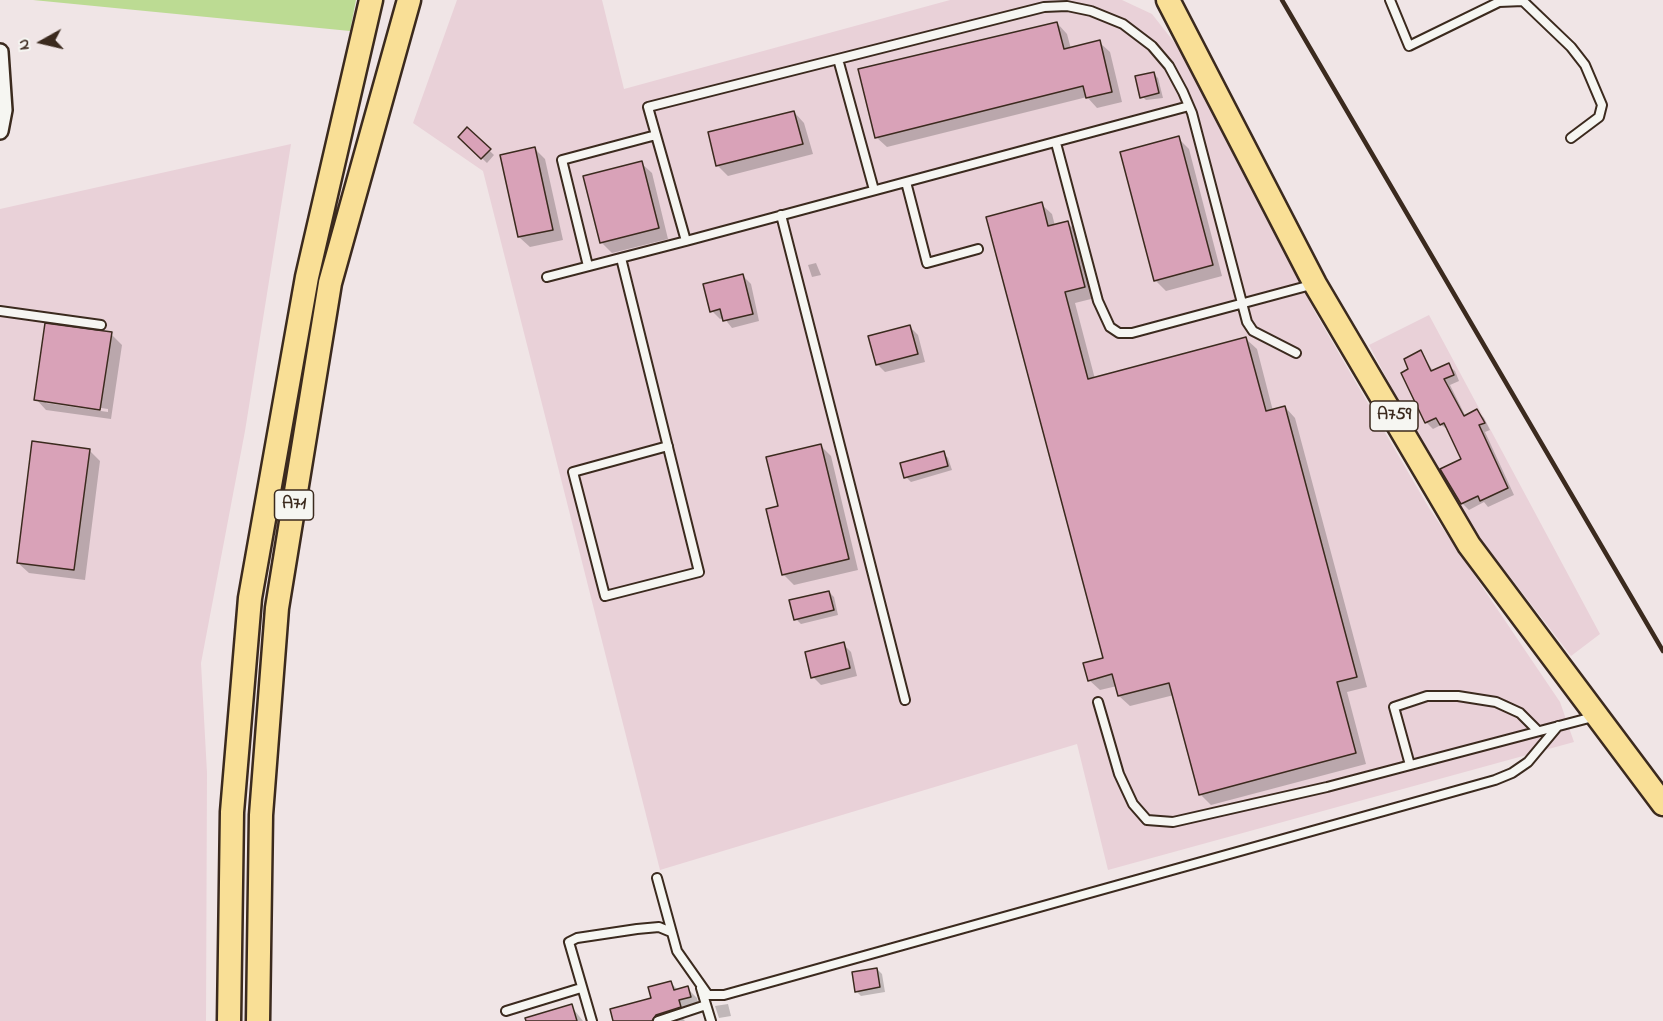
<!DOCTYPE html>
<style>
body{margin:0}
#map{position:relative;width:1663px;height:1021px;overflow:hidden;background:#f0e5e6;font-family:"Indie Flower",sans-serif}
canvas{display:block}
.north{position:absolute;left:12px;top:12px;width:60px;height:60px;-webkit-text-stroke:4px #f6f6f2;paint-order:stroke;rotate:262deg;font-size:16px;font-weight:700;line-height:24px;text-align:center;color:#3b2a1e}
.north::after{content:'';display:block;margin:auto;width:21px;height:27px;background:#3b2a1e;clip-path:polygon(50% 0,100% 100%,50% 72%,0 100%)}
</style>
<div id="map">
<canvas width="1663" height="1021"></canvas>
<div class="north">N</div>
</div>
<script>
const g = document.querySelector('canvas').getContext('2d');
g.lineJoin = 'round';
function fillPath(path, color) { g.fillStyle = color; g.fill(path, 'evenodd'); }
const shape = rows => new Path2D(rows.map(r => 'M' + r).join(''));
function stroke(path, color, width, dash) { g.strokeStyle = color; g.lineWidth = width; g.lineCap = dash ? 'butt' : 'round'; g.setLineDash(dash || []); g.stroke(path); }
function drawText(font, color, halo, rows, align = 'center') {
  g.font = font + ' "Indie Flower",sans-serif'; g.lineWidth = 4.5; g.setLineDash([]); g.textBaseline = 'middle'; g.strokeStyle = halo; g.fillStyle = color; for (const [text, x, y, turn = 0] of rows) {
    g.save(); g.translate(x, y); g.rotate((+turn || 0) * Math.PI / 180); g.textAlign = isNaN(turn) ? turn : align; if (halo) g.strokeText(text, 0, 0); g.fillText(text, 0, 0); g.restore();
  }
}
fillPath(shape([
 [457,0,602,0,624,89,950,0,1122,0,1152,14,1185,56,1316,314,1429,508,1560,702,1574,742,1108,870,1077,744,660,870,483,171,413,123],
 [291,144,245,431,201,663,207,773,206,1021,0,1021,0,209],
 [1429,315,1600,634,1571,656,1453,503,1369,345]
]), '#e9d1d8');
fillPath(shape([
 [33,0,356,0,350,31]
]), '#bcdb93');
fillPath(shape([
 [1057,23,1067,34,1071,49,1099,42,1110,52,1122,102,1097,108,1087,97,887,147,876,137],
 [1153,73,1158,78,1163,98,1146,100,1141,95],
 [794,112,804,123,813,154,728,176,717,165],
 [467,129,494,155,487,163,460,137],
 [1178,138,1189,149,1222,276,1166,291,1155,280],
 [535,149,545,159,563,240,530,247,519,237],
 [641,163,652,173,668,239,612,253,601,242],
 [1041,204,1052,214,1055,226,1067,222,1078,233,1095,298,1075,303,1095,379,1246,339,1257,349,1273,411,1285,407,1295,418,1367,687,1347,692,1366,764,1211,805,1200,794,1174,695,1130,706,1119,696,1117,686,1100,690,1089,680,1105,659],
 [816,263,821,275,812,277,808,265],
 [743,276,751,284,759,321,732,328,724,318,720,319,712,311],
 [910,327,918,335,925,362,885,372,877,364],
 [111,334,122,345,111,419,46,410,36,399],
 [46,400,108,409,108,412,46,403],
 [1421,352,1433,371,1448,365,1455,371,1459,381,1450,385,1466,417,1477,411,1484,418,1490,430,1485,432,1514,495,1488,507,1484,502,1469,510,1462,503,1463,459,1449,430,1441,425,1433,429,1426,422,1403,373,1410,370],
 [821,446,831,456,858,570,794,585,783,574,779,507],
 [89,450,100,461,85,580,29,573,18,563],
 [943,453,948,458,952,470,911,482,906,477],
 [829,592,834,597,838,615,801,624,796,619],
 [843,644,851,652,857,676,821,685,813,677],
 [877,969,882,974,885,992,861,996,856,991],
 [671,983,678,990,687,988,697,998,699,1007,688,1010,690,1016,683,1019,685,1021,615,1021,653,999],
 [728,1004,731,1016,719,1018,715,1006],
 [571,1006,583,1021,528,1021]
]), '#0003');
const building = shape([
 [1057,22,1064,49,1100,40,1112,92,1086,98,1083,86,875,138,858,69,1057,22],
 [1154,72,1159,93,1140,98,1135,76,1154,72],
 [794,111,803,144,716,166,708,132,794,111],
 [467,127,491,149,481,159,458,137,467,127],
 [1179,136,1213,265,1154,281,1120,152,1179,136],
 [535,147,553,230,518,237,500,155,535,147],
 [642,161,659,228,600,243,583,176,642,161],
 [1042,202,1048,226,1068,221,1085,287,1065,292,1088,379,1246,337,1266,411,1285,406,1357,677,1337,682,1356,753,1199,795,1169,683,1118,696,1112,674,1088,681,1083,663,1103,658,986,217,1042,202],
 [743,274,753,314,723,321,720,309,710,312,703,284,743,274],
 [45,323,112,332,100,410,34,400,45,323],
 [910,325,918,354,876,365,868,336,910,325],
 [1421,350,1431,371,1449,363,1454,375,1444,379,1464,416,1477,409,1485,423,1479,425,1508,488,1480,501,1478,496,1461,504,1440,469,1461,459,1444,423,1440,425,1436,418,1425,423,1401,373,1408,369,1404,359,1421,350],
 [32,441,90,449,74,570,17,563,32,441],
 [821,444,849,559,782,575,766,509,778,506,766,457,821,444],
 [944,451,948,466,904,478,900,463,944,451],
 [829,591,834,610,794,620,789,600,829,591],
 [844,642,850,668,811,678,805,652,844,642],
 [877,968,880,987,855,992,852,972,877,968],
 [671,981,674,990,688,986,691,997,679,1000,681,1007,656,1015,652,1021,613,1021,610,1009,651,998,648,987,671,981],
 [572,1004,577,1021,526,1021,525,1018,572,1004]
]);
fillPath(building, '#d9a2b8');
stroke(building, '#3b2a1e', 1.5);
const lane = shape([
 [1390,0,1409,46,1499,2,1523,1,1571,47,1585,65,1602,105,1599,117,1571,138],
 [838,59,874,190],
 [1189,106,686,241,648,107,1044,7,1067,6,1091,11,1123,24,1152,46,1169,66,1183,92,1192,113,1247,322,1253,331,1296,353],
 [1056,143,1098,301,1110,327,1119,333,1132,333,1311,285],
 [906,182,927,263,978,249],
 [781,215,905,700],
 [621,258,699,572,605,596,573,472,668,446],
 [588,266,562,160,656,135],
 [547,277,686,241],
 [0,311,101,325],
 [1098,702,1119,774,1133,804,1147,820,1173,822,1327,787,1593,717],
 [1410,765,1394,707,1427,696,1458,696,1496,702,1520,713,1538,731],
 [657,878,677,951,708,995,724,995,1495,780,1512,773,1528,762,1558,726],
 [701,988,711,1021],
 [506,1011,581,988],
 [592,1021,569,942,577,938,637,929,659,927,671,932],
 [658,1021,706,1005]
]);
const street = shape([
 [0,52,4,110,0,131]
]);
const primary = shape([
 [1168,0,1315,284,1469,545,1663,804],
 [229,1021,232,812,250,598,307,277,371,0],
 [258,1021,261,815,277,608,330,283,409,0]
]);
stroke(lane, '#3b2a1e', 12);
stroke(street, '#3b2a1e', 20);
stroke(primary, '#3b2a1e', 27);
stroke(lane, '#f6f6f2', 8);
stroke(street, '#f6f6f2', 15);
stroke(primary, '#f9df96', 22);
stroke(shape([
 [1282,0,1663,651]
]), '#3b2a1e', 4.5);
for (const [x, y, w] of [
 [1394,416,48],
 [294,505,39]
]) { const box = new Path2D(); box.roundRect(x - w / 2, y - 15, w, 30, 4.5); g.fillStyle = '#f6f6f2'; g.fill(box); stroke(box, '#3b2a1e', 1.5); }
drawText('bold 18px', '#3b2a1e', null, [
 ["A759",1394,416],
 ["A71",294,505]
]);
</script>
